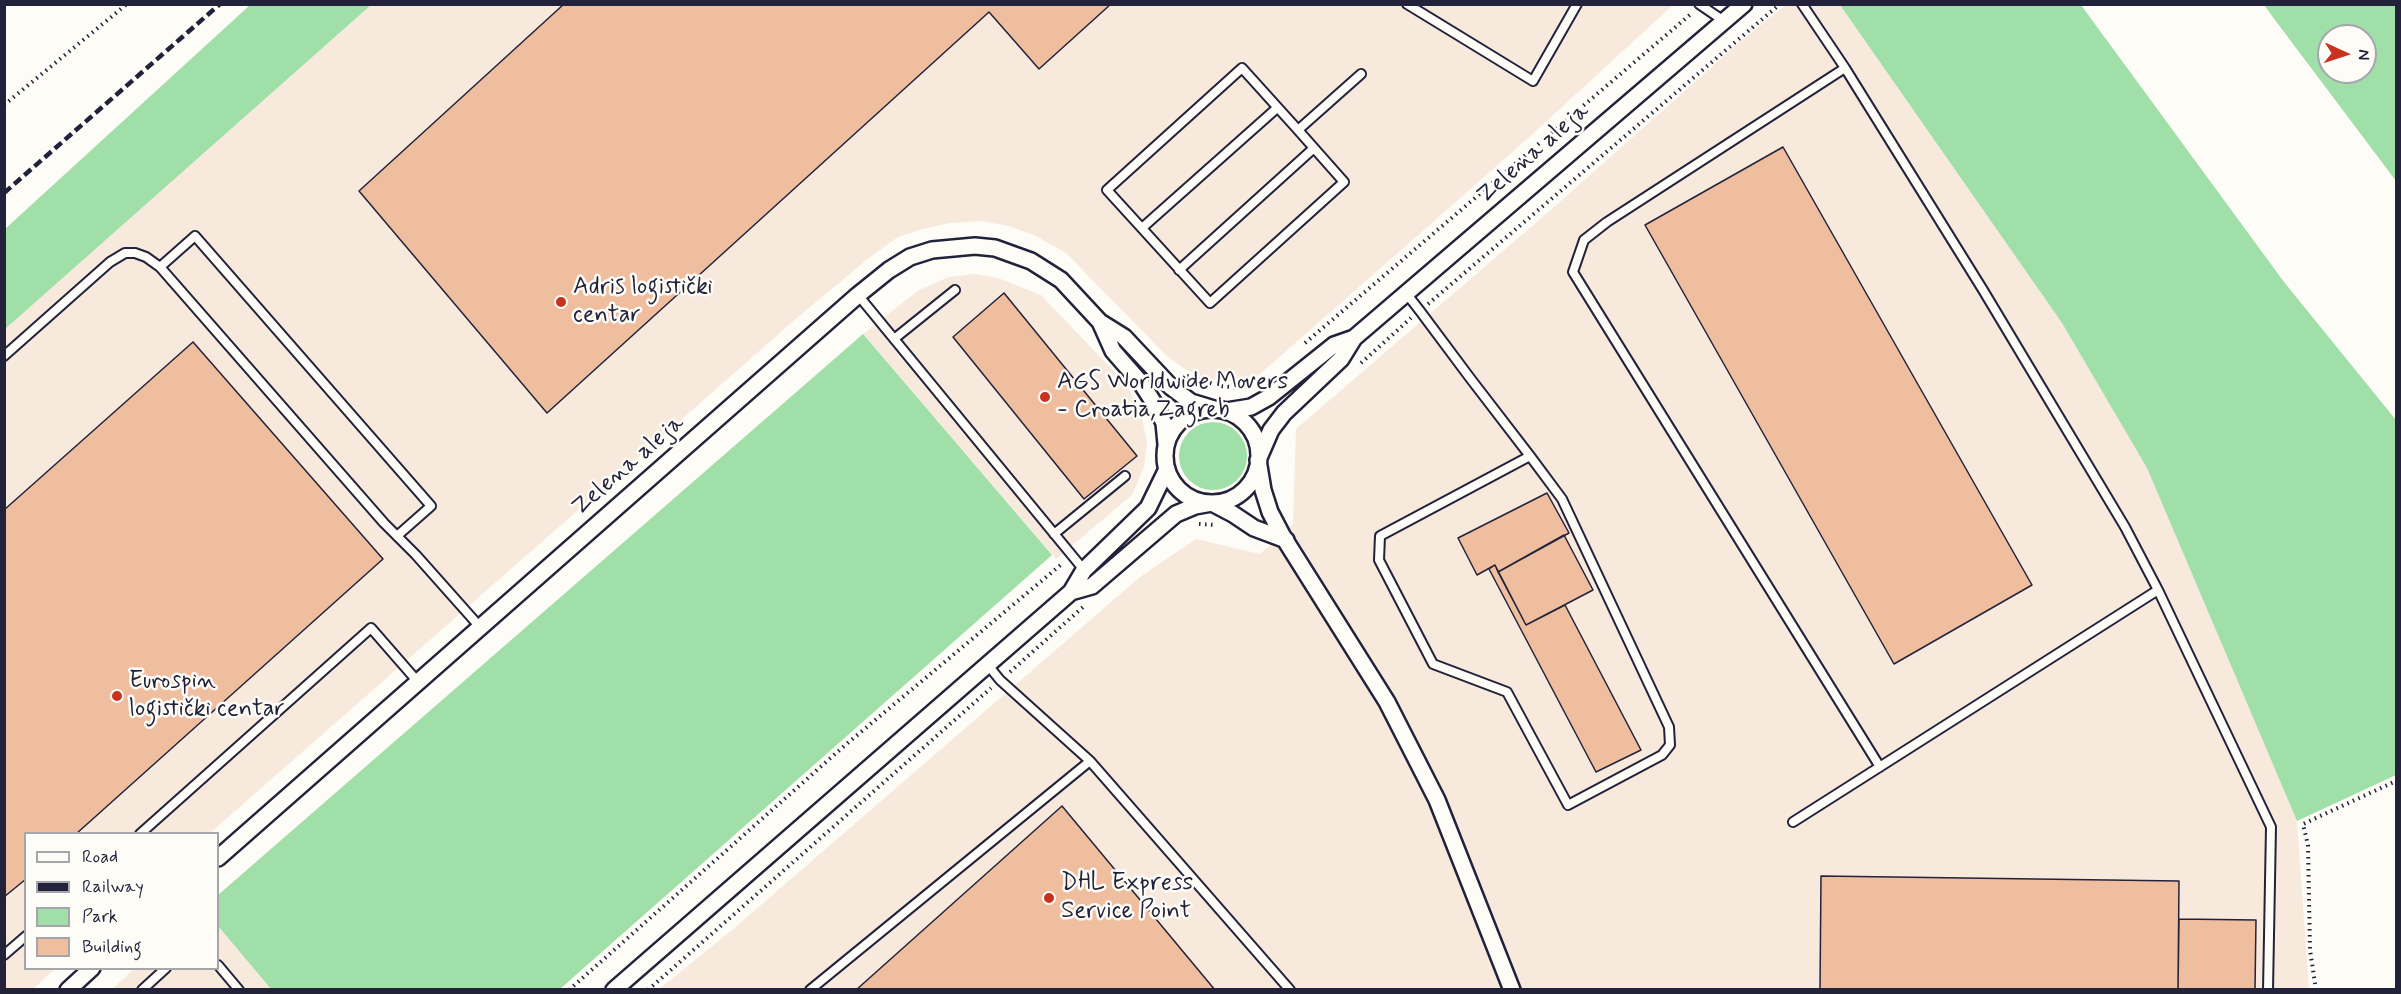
<!DOCTYPE html>
<meta charset="utf-8">
<style>
body{margin:0}
#map{position:relative;width:2401px;height:994px;overflow:hidden;background:#fdfcf7;font-family:Mynerve,sans-serif}
canvas{display:block}
.frame{position:absolute;inset:0;border:6px solid #22223b;pointer-events:none}
.legend{position:absolute;left:24px;top:832px;width:195px;height:138px;box-sizing:border-box;background:#fdfcf7;border:2px solid #a5a5ac;margin:0;padding:8px 10px;list-style:none;font-size:18px;color:#22223b}
.legend li{display:flex;align-items:center;gap:12px;height:30px}
.legend b{width:30px;border:2px solid #a5a5ac}
.north{position:absolute;left:2317px;top:24px;width:60px;height:60px;box-sizing:border-box;background:#fdfcf7;border:2px solid #a5a5ac;border-radius:50%;rotate:93deg;font-size:16px;font-weight:700;line-height:24px;text-align:center;color:#22223b}
.north::after{content:'';display:block;margin:auto;width:21px;height:27px;background:#c8321e;clip-path:polygon(50% 0,100% 100%,50% 72%,0 100%)}
</style>
<div id="map">
<canvas width="2401" height="994"></canvas>
<div class="frame"></div>
<ul class="legend">
<li><b style="height:8px;background:#fdfcf7"></b>Road</li>
<li><b style="height:8px;background:#22223b"></b>Railway</li>
<li><b style="height:16px;background:#a0dfa8"></b>Park</li>
<li><b style="height:16px;background:#eebe9f"></b>Building</li>
</ul>
<div class="north">N</div>
</div>
<script>
const g = document.querySelector('canvas').getContext('2d');
g.lineJoin = 'round';
function fillPath(path, color) { g.fillStyle = color; g.fill(path, 'evenodd'); }
const shape = rows => new Path2D(rows.map(r => 'M' + r).join(''));
function stroke(path, color, width, dash) { g.strokeStyle = color; g.lineWidth = width; g.lineCap = dash ? 'butt' : 'round'; g.setLineDash(dash || []); g.stroke(path); }
function drawText(font, color, halo, rows, align = 'center') {
  g.font = font + ' Mynerve,sans-serif'; g.lineWidth = 5; g.setLineDash([]); g.textBaseline = 'middle'; g.strokeStyle = halo; g.fillStyle = color; for (const [text, x, y, turn = 0] of rows) {
    g.save(); g.translate(x, y); g.rotate((+turn || 0) * Math.PI / 180); g.textAlign = isNaN(turn) ? turn : align; if (halo) g.strokeText(text, 0, 0); g.fillText(text, 0, 0); g.restore();
  }
}
fillPath(shape([
 [1787,4,1840,5,2062,323,2147,468,2297,821,2309,989,658,990,732,930,1140,577,1196,539,1260,554,1293,524,1296,429,1553,208,1742,40],
 [371,5,1673,5,1525,141,1276,360,1260,374,1246,381,1217,380,1200,376,1185,369,1167,356,1066,253,1036,236,1009,226,981,221,950,223,919,230,898,237,870,257,797,318,210,833,26,834,26,968,55,969,32,990,4,989,4,329],
 [975,274,998,278,1041,295,1124,382,1140,408,1147,443,1144,467,1132,495,1056,559,863,334,919,290,949,277],
 [218,926,271,989,111,990,134,969,218,968]
]), '#f8e9dd');
fillPath(shape([
 [250,5,371,5,5,329,5,229],
 [1840,5,2081,5,2284,282,2396,420,2396,775,2297,821,2147,468,2062,323],
 [2264,5,2396,5,2396,181,2278,24],
 [2329,36,2365,36,2365,72,2329,72],
 [863,334,1052,555,560,989,271,989,218,926,218,895],
 '1179 456a34 34 0 1 1 68 0a34 34 0 1 1-68 0Z'
]), '#a0dfa8');
const building = shape([
 [564,4,1111,4,1039,69,989,12,547,413,359,191,564,4],
 [1783,147,2032,585,1894,664,1645,225,1783,147],
 [1004,293,1137,456,1084,499,953,337,1004,293],
 [193,342,383,559,76,834,26,834,26,879,4,897,4,510,193,342],
 [1547,493,1569,533,1498,572,1495,565,1477,575,1458,538,1547,493],
 [1564,535,1593,590,1526,625,1498,572,1564,535],
 [1495,565,1526,625,1565,605,1641,750,1596,772,1489,569,1495,565],
 [1062,806,1215,990,856,990,1062,806],
 [1821,876,2179,881,2178,990,1820,990,1821,876],
 [2179,919,2256,920,2255,990,2178,990,2179,919]
]);
fillPath(building, '#eebe9f');
stroke(building, '#22223b', 1.5);
const lane = shape([
 [1407,4,1533,81,1577,4],
 [1699,4,1724,21],
 [1802,4,1845,68,1983,290,2125,527,2158,590],
 [1845,68,1607,222,1584,240,1573,272,1880,767],
 [1298,130,1242,68,1107,190,1210,303,1344,182,1298,130,1361,74],
 [1142,228,1277,108],
 [1179,270,1314,148],
 [1406,293,1420,311,1470,378,1530,456,1562,499,1669,727,1670,745,1662,755,1568,805,1507,692,1433,664,1379,560,1380,536,1530,456],
 [858,295,1084,570],
 [894,339,955,290],
 [4,356,110,262,125,253,135,253,146,257,160,267],
 [1054,534,1125,476],
 [397,536,431,506,195,236,160,267,384,523,416,555,480,627],
 [987,664,1000,680,1090,761,1290,990],
 [1793,822,2158,590,2271,827,2268,990],
 [140,834,371,628,418,682],
 [4,955,26,936],
 [218,965,239,990],
 [142,990,166,968],
 [810,990,1090,761]
]);
const street = shape([
 [1100,322,1113,351,1141,383,1154,403,1164,423,1166,444],
 '1165 456a47 47 0 1 1 94 0a47 47 0 1 1-94 0Z',
 [1226,411,1251,407,1269,397,1334,345,1354,338],
 [1071,592,1092,586,1176,514,1195,506,1212,503,1233,514,1254,528,1286,540],
 [218,858,858,295,889,270,910,257,932,250,975,246,995,248,1031,261,1061,280,1100,322,1124,337,1171,387,1191,402,1214,409],
 [68,990,92,968],
 [614,990,1071,592,1084,570,1148,508,1167,469],
 [1512,990,1437,800,1387,702,1282,535,1270,512,1263,490,1258,460,1271,430,1284,413,1341,359,1354,338,1744,4]
]);
stroke(lane, '#22223b', 12);
stroke(street, '#22223b', 20);
stroke(shape([
 [4,105,127,4],
 [1428,304,1780,4],
 [1305,343,1692,13],
 [1361,363,1411,318],
 [1187,376,1220,386,1241,388,1253,385],
 [1199,524,1215,525],
 [1010,672,1083,607],
 [569,990,843,747,1063,563],
 [648,990,991,688],
 [2316,990,2310,950,2308,845,2303,824,2396,781]
]), '#22223b', 4, [1.5, 4.5]);
stroke(lane, '#fdfcf7', 8);
stroke(street, '#fdfcf7', 15);
stroke(shape([
 [4,193,220,4]
]), '#22223b', 4.5, [9, 4.5]);
for (const [x, y, r, color] of [
 [561,302,6,"#c8321e"],
 [1045,397,6,"#c8321e"],
 [117,696,6,"#c8321e"],
 [1049,898,6,"#c8321e"]
]) { const dot = new Path2D(); dot.arc(x, y, r, 0, 2 * Math.PI); g.fillStyle = color; g.fill(dot); stroke(dot, '#fdfcf7', 2); }
drawText('24px', '#22223b', '#fdfcf7', [
 ["Zelena aleja",1534,154,-41],
 ["Zelena aleja",629,466,-41]
]);
drawText('24px', '#22223b', '#fdfcf7', [
 ["Adris logistički",573,288],
 ["centar",573,316],
 ["AGS Worldwide Movers",1057,383],
 ["- Croatia,Zagreb",1057,411],
 ["Eurospin",129,682],
 ["logistički centar",129,710],
 ["DHL Express",1061,884],
 ["Service Point",1061,912]
], 'left');
</script>
